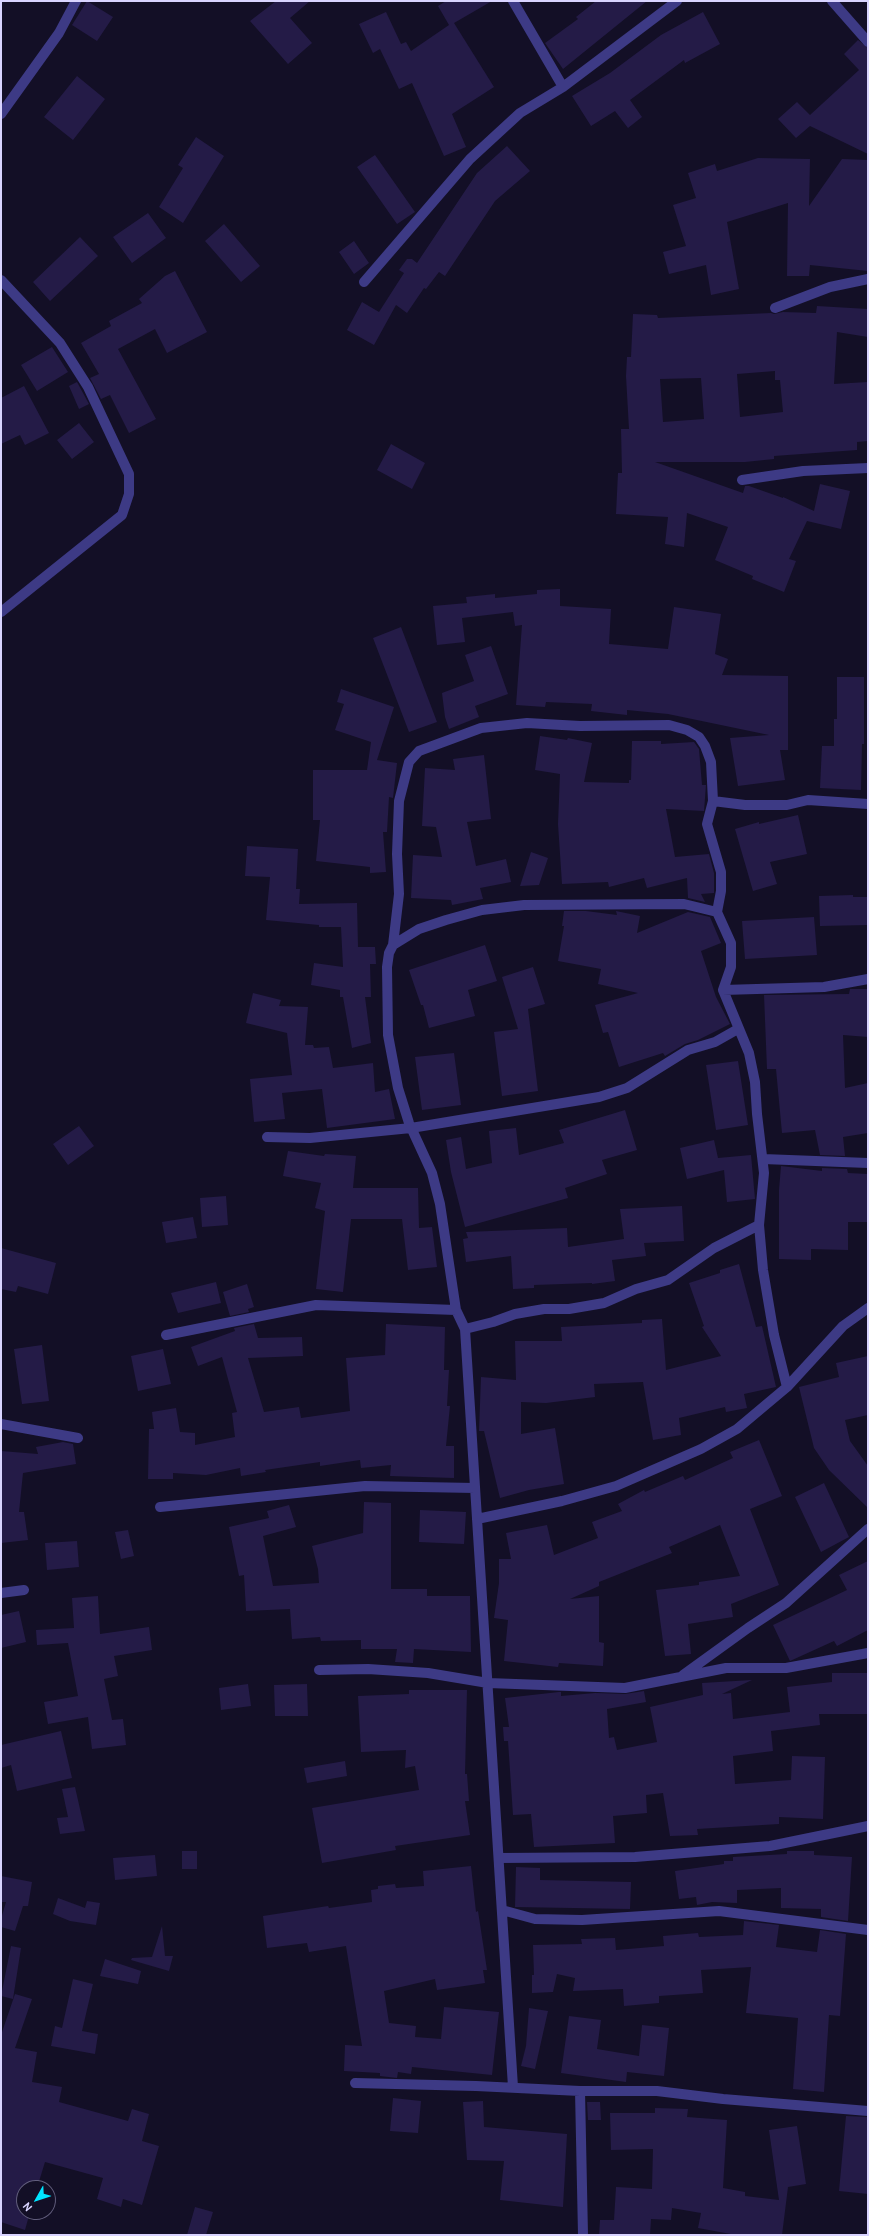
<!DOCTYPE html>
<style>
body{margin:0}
#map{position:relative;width:869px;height:2236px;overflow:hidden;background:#130f26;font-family:"PT Sans",sans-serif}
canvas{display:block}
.frame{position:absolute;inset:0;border:2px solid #d9d4ff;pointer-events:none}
.north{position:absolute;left:16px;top:2180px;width:40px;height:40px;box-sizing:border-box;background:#130f26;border:1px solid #625e7d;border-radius:50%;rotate:231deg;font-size:11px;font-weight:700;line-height:16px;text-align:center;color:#d9d4ff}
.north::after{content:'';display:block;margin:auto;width:14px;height:18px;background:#00e5ff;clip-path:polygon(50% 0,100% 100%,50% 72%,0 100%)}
</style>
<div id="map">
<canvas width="869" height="2236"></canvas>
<div class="frame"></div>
<div class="north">N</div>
</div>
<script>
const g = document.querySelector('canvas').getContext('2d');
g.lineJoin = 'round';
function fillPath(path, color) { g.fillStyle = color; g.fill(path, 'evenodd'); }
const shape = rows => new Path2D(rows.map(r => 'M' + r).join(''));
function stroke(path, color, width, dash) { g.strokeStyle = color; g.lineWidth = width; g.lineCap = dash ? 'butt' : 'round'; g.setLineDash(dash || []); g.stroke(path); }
fillPath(shape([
 [87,1,113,17,97,41,72,25],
 [276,1,310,1,290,18,312,43,288,64,250,21],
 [446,1,492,1,454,23,494,87,452,114,466,147,444,156,412,83,399,89,380,49,373,53,359,24,386,12,401,44,406,42,411,51,449,25,438,6],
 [596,1,647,1,563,69,545,43,578,19,576,17],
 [703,12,720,44,685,63,684,60,630,100,642,117,628,128,615,111,591,126,572,96,610,73,661,35],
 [858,40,868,48,868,154,810,126,796,138,778,119,797,102,810,115,859,70,844,54],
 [77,76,105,99,73,140,44,117],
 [196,137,224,156,183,223,159,207,183,168,178,165],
 [507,146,530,171,495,201,445,276,439,272,426,289,424,288,407,313,396,305,374,345,347,330,362,302,379,312,404,273,399,270,407,259,412,259,417,263,477,173],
 [375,155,415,212,397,224,357,167],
 [758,158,810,159,809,206,842,159,868,160,868,271,810,265,809,276,787,276,788,203,727,222,739,289,711,295,706,265,669,274,663,252,686,246,673,205,696,198,688,173,715,164,717,171],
 [148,213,166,238,132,263,113,237],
 [224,224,260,266,241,282,205,241],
 [80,237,98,256,50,301,33,282],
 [354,241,369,263,354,274,339,252],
 [175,271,207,332,167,353,155,329,118,349,156,419,129,433,110,395,101,399,90,378,99,374,81,343,111,326,109,321,142,303,139,299,165,276],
 [817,306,868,309,868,337,837,332,834,384,868,382,868,441,857,442,857,450,774,456,774,459,745,462,655,462,743,493,745,486,749,486,783,498,783,497,814,511,820,484,850,491,841,529,807,521,789,559,796,561,784,592,752,579,753,576,715,560,728,527,687,513,684,547,665,544,668,517,616,514,618,473,622,473,621,429,629,429,626,376,627,357,631,357,633,314,657,315,658,318,771,313,774,314,783,312,816,313],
 [775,371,775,380,780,380,783,412,740,417,737,374],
 [701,378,704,419,663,422,660,379],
 [52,347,68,372,37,391,21,365],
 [77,382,89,404,79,409,69,386],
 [24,386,49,433,25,445,20,435,1,444,1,398],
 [79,423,94,442,72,459,57,440],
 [391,444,425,463,412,489,377,470],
 [560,589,560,606,611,609,609,644,668,649,674,607,721,614,715,654,728,659,722,675,788,676,788,750,780,750,785,780,738,786,730,738,769,735,668,714,627,710,627,715,591,711,592,704,546,702,545,707,516,705,522,625,515,626,513,612,462,618,465,642,437,645,433,606,467,603,466,597,495,594,495,598,537,594,537,590],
 [401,627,437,722,409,732,373,638],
 [491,646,508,694,475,706,479,717,449,729,445,717,442,693,474,681,465,655],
 [837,677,864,677,864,744,862,744,861,790,820,788,822,746,834,746,834,719,837,719],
 [341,689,394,707,377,760,397,763,393,798,389,797,387,832,383,832,386,872,370,873,370,867,316,861,320,820,313,820,313,770,367,770,371,742,335,730,344,704,337,702],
 [540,736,567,740,568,738,592,743,584,782,629,783,629,780,631,780,632,741,661,741,661,744,694,742,699,749,702,785,706,785,704,811,666,809,675,857,709,854,714,873,714,893,701,894,705,902,688,898,687,878,647,888,644,878,609,887,608,882,562,884,558,824,560,774,535,770],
 [484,755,491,819,467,822,476,866,506,859,511,882,480,888,483,899,452,905,451,900,411,898,413,855,442,857,436,827,422,826,425,768,455,770,453,759],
 [798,815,807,854,770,862,777,884,753,891,735,829,759,822,759,824],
 [247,846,298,849,296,889,300,889,299,904,357,903,358,947,375,947,376,964,370,964,371,997,365,997,371,1043,352,1048,343,997,340,997,340,990,311,985,314,963,343,967,341,927,319,927,319,925,266,920,270,877,245,876],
 [531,852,548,858,539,885,520,886],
 [853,895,853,897,868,897,868,925,820,926,819,896],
 [564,911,586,911,617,915,616,911,640,916,637,933,688,912,710,917,721,943,701,951,716,997,730,1024,698,1040,685,1044,665,1056,663,1053,619,1067,608,1032,603,1033,595,1005,638,993,598,984,601,969,558,961,564,926,562,926],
 [814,917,817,955,745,959,742,921],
 [485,945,497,981,468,990,475,1016,429,1028,423,1005,421,1005,409,970],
 [533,967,545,1004,528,1009,538,1091,502,1096,494,1032,518,1029,502,977],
 [850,989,868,989,868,1037,843,1035,845,1088,868,1083,868,1133,843,1137,845,1156,820,1155,815,1130,782,1133,776,1069,767,1069,764,995,849,994],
 [253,993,281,1000,279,1006,308,1007,305,1045,313,1045,314,1048,329,1047,333,1068,373,1063,375,1092,389,1089,395,1119,327,1128,322,1089,282,1093,285,1119,254,1122,250,1079,292,1075,287,1033,246,1023],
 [454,1053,461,1105,422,1110,415,1057],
 [738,1061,748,1125,716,1130,706,1065],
 [625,1110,637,1150,602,1160,607,1174,565,1188,568,1198,465,1227,451,1172,446,1140,461,1137,466,1169,492,1163,489,1131,516,1128,519,1155,564,1143,559,1130],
 [79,1126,94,1146,68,1165,53,1144],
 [714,1140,718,1158,751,1155,755,1199,727,1202,724,1170,687,1179,680,1148],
 [288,1151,324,1156,325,1154,356,1156,353,1188,418,1188,419,1228,432,1227,437,1267,408,1270,402,1219,351,1219,343,1292,316,1289,325,1211,315,1208,321,1183,283,1176],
 [781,1166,822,1171,822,1168,847,1169,848,1173,868,1174,868,1222,848,1222,848,1250,811,1249,811,1260,779,1259,779,1190],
 [226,1196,228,1225,202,1227,200,1198],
 [682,1206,684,1241,644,1243,646,1256,612,1260,615,1281,592,1284,592,1283,534,1285,534,1288,513,1289,511,1256,466,1262,463,1239,468,1238,466,1232,567,1228,568,1247,624,1239,620,1209],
 [193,1217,197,1238,166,1243,162,1222],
 [1,1248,56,1263,48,1294,18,1286,16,1292,1,1289],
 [739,1264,756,1327,762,1326,776,1387,744,1394,747,1408,726,1412,725,1407,679,1418,681,1435,653,1440,643,1382,594,1384,595,1397,546,1403,521,1402,521,1434,555,1428,564,1484,529,1490,500,1498,484,1431,479,1431,481,1377,516,1380,515,1341,562,1341,561,1327,642,1323,642,1320,662,1319,666,1370,721,1356,702,1327,704,1326,689,1283,720,1273,720,1270],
 [216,1282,221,1303,178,1313,171,1293],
 [247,1284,254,1307,248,1309,249,1312,230,1316,223,1292],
 [254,1324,258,1338,302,1337,303,1356,248,1358,264,1412,299,1407,301,1418,350,1411,346,1358,385,1355,386,1324,445,1327,444,1370,449,1370,447,1406,450,1406,446,1446,454,1446,454,1478,390,1476,391,1465,361,1468,360,1460,320,1466,320,1462,265,1470,266,1472,241,1476,240,1468,206,1475,173,1473,173,1479,148,1479,149,1429,154,1429,152,1412,176,1408,180,1432,195,1433,195,1445,235,1437,232,1413,237,1412,222,1357,198,1366,191,1347,235,1331,234,1328],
 [42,1345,49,1401,22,1404,14,1349],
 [163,1349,171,1384,138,1391,131,1356],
 [868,1356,868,1415,845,1420,850,1441,868,1466,868,1508,829,1470,814,1448,799,1387,839,1377,836,1363],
 [759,1440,782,1496,750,1509,779,1585,731,1604,733,1617,688,1624,691,1654,665,1656,656,1590,699,1585,699,1582,740,1576,720,1525,669,1547,672,1553,599,1582,599,1586,570,1599,599,1596,599,1642,604,1643,603,1666,559,1663,558,1667,504,1661,508,1620,494,1618,499,1583,499,1559,511,1559,506,1533,547,1525,554,1555,598,1538,592,1522,622,1511,618,1504,644,1490,645,1492,683,1476,685,1480,733,1458,730,1452],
 [63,1442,73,1444,76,1464,23,1473,19,1512,24,1512,28,1540,1,1543,1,1451,38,1454,36,1447],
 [824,1483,849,1537,821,1552,795,1497],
 [364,1502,391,1503,391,1589,427,1589,427,1596,470,1596,471,1652,414,1649,413,1663,395,1662,397,1649,361,1649,361,1640,321,1641,320,1637,292,1639,290,1609,246,1611,244,1575,239,1576,229,1527,269,1518,267,1511,289,1505,296,1527,263,1536,273,1586,319,1583,318,1569,312,1546,363,1533],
 [420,1510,466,1512,464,1544,419,1542],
 [128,1530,134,1556,121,1559,115,1532],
 [77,1541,79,1567,47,1570,45,1543],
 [868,1561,868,1630,837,1646,834,1641,790,1661,773,1625,847,1590,839,1575],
 [98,1596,100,1634,149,1627,152,1650,114,1656,118,1676,104,1679,112,1720,123,1719,126,1745,92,1749,88,1717,48,1724,44,1702,78,1696,68,1643,37,1645,36,1630,74,1628,72,1598],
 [19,1611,26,1642,1,1648,1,1615],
 [832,1673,868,1673,868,1714,819,1714,820,1725,771,1731,773,1751,733,1756,735,1784,791,1780,792,1756,825,1757,823,1819,779,1817,779,1824,697,1829,698,1835,670,1836,663,1793,646,1795,647,1813,613,1816,615,1843,534,1847,531,1814,513,1815,508,1741,504,1741,503,1727,509,1727,505,1698,559,1692,561,1692,561,1696,595,1693,625,1694,644,1691,646,1702,607,1709,609,1738,614,1737,617,1750,657,1742,650,1707,703,1695,702,1683,752,1680,722,1694,731,1693,733,1719,790,1712,787,1687,832,1682],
 [248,1684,251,1706,221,1710,219,1688],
 [307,1684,308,1716,275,1716,274,1685],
 [409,1690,467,1690,465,1774,467,1774,469,1801,465,1801,470,1835,395,1846,396,1850,322,1863,312,1808,419,1790,415,1766,405,1768,406,1750,361,1752,358,1696,409,1694],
 [61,1731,72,1778,17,1791,11,1765,1,1768,1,1745],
 [345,1761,347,1776,307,1783,304,1768],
 [75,1787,85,1831,60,1834,57,1818,68,1817,62,1789],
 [182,1851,197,1851,197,1869,182,1869],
 [787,1851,814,1851,814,1855,852,1857,848,1921,821,1917,821,1909,781,1908,781,1888,737,1890,737,1903,712,1902,697,1905,696,1897,679,1899,675,1871,724,1864,724,1861,733,1861,733,1857,787,1854],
 [155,1855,157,1876,115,1880,113,1858],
 [471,1866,476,1912,478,1911,487,1970,483,1970,485,1983,437,1990,435,1979,384,1991,389,2023,416,2026,415,2037,441,2039,444,2007,499,2012,492,2075,412,2067,411,2074,398,2072,397,2078,380,2076,380,2073,344,2071,345,2045,362,2046,346,1946,309,1952,307,1943,267,1948,263,1916,328,1906,329,1908,372,1902,371,1890,378,1889,378,1886,395,1884,396,1888,424,1886,423,1871],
 [516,1867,540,1868,540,1880,631,1882,630,1909,515,1907],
 [1,1876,32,1882,28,1906,23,1906,15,1931,1,1927,1,1919,6,1902,1,1902],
 [58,1898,85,1908,87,1901,100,1903,96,1925,70,1921,53,1914],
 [744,1921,779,1925,776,1947,817,1952,820,1930,846,1934,840,2016,829,2015,824,2092,793,2089,798,2018,746,2013,751,1967,701,1970,703,1993,659,1996,659,2003,624,2006,623,1989,573,1991,575,1978,557,1974,553,1992,532,1993,532,1975,534,1975,533,1945,582,1944,581,1939,615,1938,616,1950,664,1946,663,1936,698,1933,699,1937,743,1935],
 [162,1926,165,1956,173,1956,169,1971,131,1960,132,1958,152,1957],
 [11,1946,21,1948,13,1999,1,1996],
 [105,1959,141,1971,138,1984,100,1976],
 [73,1979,93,1984,82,2031,98,2034,95,2054,51,2046,55,2026,62,2028],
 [15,1994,32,1999,15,2048,37,2052,32,2082,62,2087,59,2102,128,2121,132,2109,149,2114,142,2141,159,2146,142,2205,123,2199,121,2207,97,2199,103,2178,45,2162,37,2188,24,2188,24,2212,30,2212,25,2230,1,2222,1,2035],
 [529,2008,548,2011,535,2069,521,2066,526,2046],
 [569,2016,601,2020,597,2049,639,2056,642,2025,669,2028,664,2076,627,2072,626,2082,561,2073],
 [393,2098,421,2101,418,2133,390,2131],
 [483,2101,484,2127,567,2134,563,2207,500,2200,504,2161,467,2160,463,2102],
 [587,2102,600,2102,601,2120,588,2120],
 [655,2108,688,2109,687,2117,727,2120,723,2188,745,2192,745,2196,779,2200,769,2130,797,2126,806,2184,788,2187,782,2235,736,2235,698,2228,701,2213,672,2208,671,2220,651,2219,650,2235,599,2235,600,2220,614,2220,616,2187,652,2189,653,2149,611,2150,610,2113,655,2113],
 [846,2116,868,2117,868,2194,839,2191],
 [195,2207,213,2212,206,2235,187,2235]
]), '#241b47');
stroke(shape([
 [513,1,563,87],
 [832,1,868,42],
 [1,114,59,33,76,1],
 [1,280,60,343,88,387,129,474,129,494,122,515,1,612],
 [364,282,470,159,520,113,563,87,677,1],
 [775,308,830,287,868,279],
 [742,480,803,471,868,468],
 [713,801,745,805,787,805,808,800,868,804],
 [393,945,419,929,446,920,482,910,524,905,684,904,717,912],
 [723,990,824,987,868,979],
 [267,1137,310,1138,411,1128,599,1097,627,1088,688,1050,715,1042,738,1029],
 [763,1159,868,1163],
 [465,1329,493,1322,515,1314,544,1309,569,1309,604,1303,636,1289,668,1280,714,1248,759,1225],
 [166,1335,316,1305,456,1310],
 [1,1424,78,1438],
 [160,1507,365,1486,475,1488],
 [477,1519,562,1501,616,1486,701,1449,737,1429,787,1387,843,1326,868,1308],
 [1,1593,24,1590],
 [319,1670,368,1669,428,1673,488,1683,625,1688,726,1668,786,1668,868,1653],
 [683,1675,748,1628,786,1603,868,1529],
 [499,1858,635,1857,770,1846,868,1826],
 [502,1910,535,1919,582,1920,719,1911,868,1930],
 [355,2083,476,2086,580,2091,657,2091,723,2099,868,2111],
 [513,2087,465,1329,456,1310,440,1204,432,1173,409,1123,398,1088,388,1035,387,967,389,953,393,945,399,894,397,854,399,801,409,762,419,751,481,728,527,723,580,726,669,725,687,730,699,737,705,746,711,762,713,801,707,824,721,872,721,891,717,912,731,943,731,967,723,990,749,1053,755,1082,757,1114,764,1173,759,1225,763,1270,774,1335,787,1387],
 [580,2091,583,2235]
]), '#3d3a85', 10);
</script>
